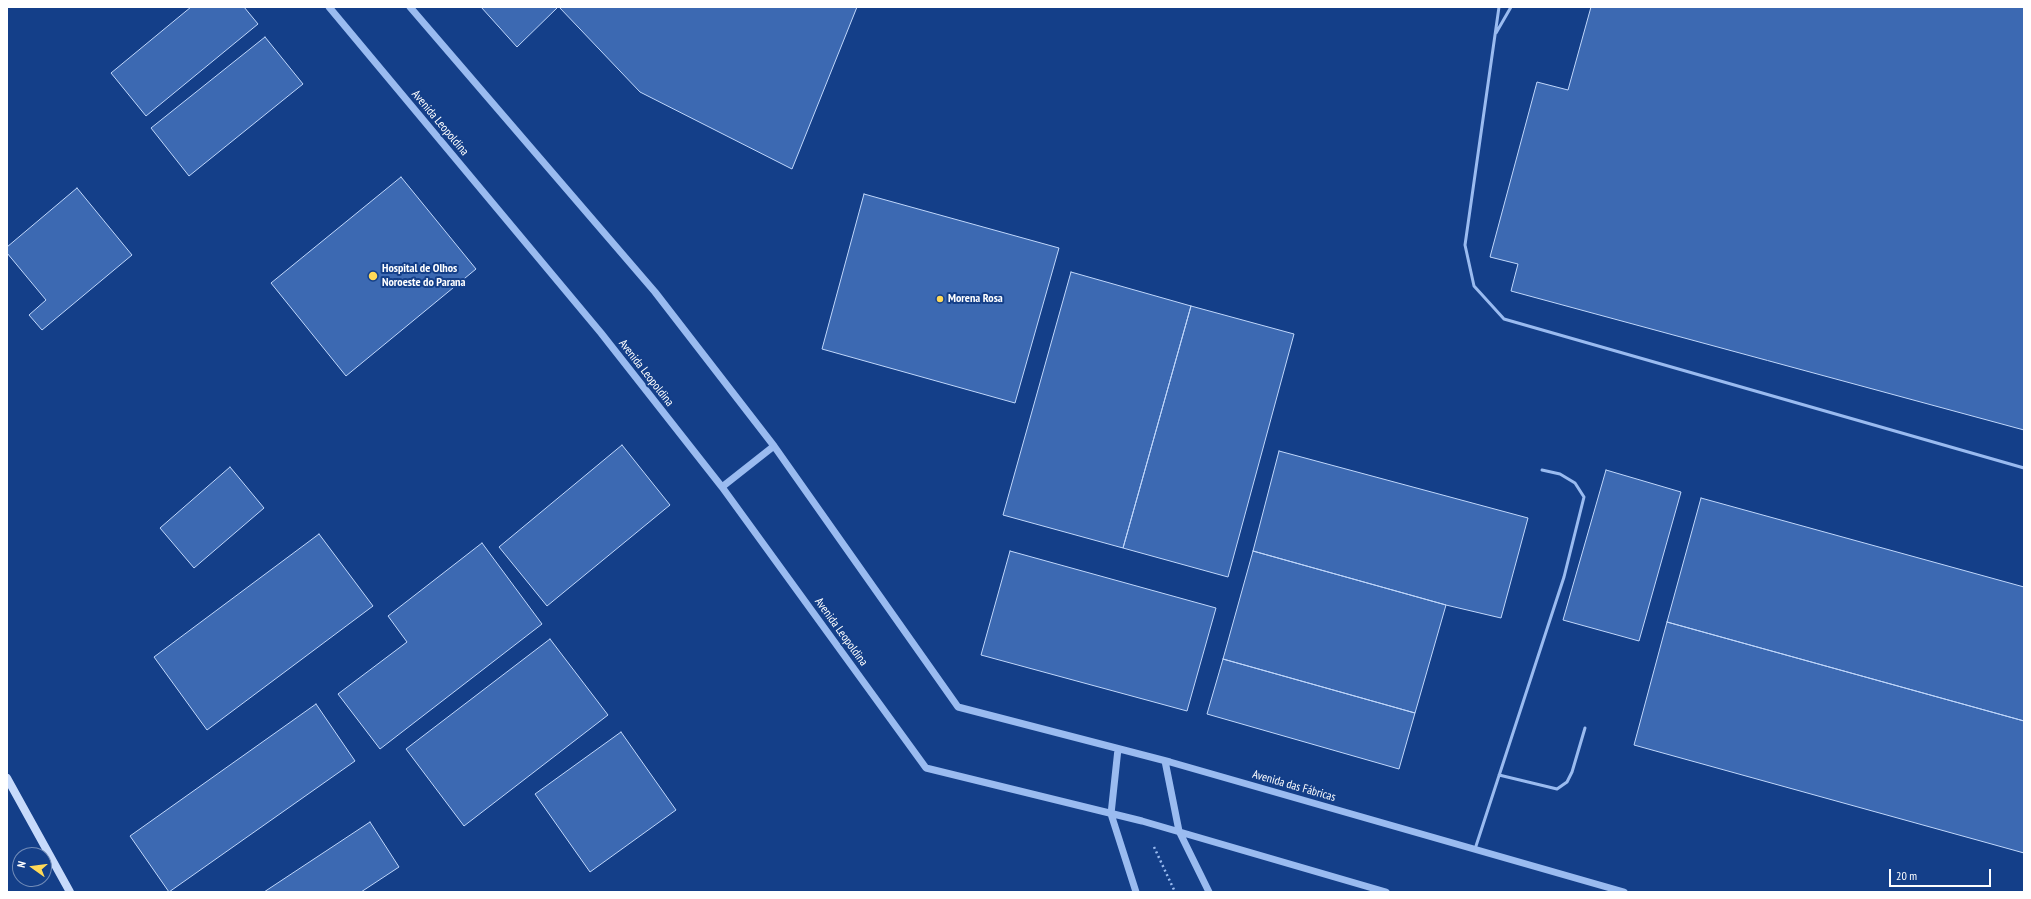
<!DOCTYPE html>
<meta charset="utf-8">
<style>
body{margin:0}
#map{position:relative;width:2031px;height:899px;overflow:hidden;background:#143f89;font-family:"PT Sans Narrow",sans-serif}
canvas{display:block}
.frame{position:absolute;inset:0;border:8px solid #fff;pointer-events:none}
.north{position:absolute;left:12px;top:847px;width:40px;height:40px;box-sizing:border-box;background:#143f89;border:1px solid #728cb8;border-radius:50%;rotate:284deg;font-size:11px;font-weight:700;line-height:16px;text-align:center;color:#fff}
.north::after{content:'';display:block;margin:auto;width:14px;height:18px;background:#ffd958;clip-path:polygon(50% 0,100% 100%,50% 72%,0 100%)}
.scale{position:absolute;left:1889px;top:869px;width:102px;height:18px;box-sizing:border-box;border:2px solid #fff;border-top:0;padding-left:5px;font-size:12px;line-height:14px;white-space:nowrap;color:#fff;-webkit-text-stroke:3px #143f89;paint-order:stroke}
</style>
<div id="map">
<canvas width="2031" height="899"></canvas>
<div class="frame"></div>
<div class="north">N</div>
<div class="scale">20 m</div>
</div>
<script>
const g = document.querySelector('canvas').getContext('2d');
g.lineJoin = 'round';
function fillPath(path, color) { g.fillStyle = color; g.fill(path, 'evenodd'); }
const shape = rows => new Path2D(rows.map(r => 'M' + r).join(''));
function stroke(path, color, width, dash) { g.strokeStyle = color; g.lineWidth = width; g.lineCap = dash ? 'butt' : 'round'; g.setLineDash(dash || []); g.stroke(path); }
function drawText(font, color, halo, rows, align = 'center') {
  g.font = font + ' "PT Sans Narrow",sans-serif'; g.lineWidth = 4; g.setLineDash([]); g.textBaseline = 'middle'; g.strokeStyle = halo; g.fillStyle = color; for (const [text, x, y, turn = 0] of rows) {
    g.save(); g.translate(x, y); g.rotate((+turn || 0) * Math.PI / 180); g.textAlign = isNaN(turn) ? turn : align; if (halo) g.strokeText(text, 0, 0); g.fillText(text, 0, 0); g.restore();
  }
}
const building = shape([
 [191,7,244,7,258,24,146,116,111,73,191,7],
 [481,7,558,7,517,47,481,7],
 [559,7,857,7,792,169,640,92,559,7],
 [1591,7,2024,7,2024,430,1511,291,1518,264,1490,257,1537,82,1568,90,1591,7],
 [265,37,303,84,189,176,151,128,265,37],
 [401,177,476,269,346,376,271,283,401,177],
 [77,188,132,255,42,330,29,315,46,300,7,253,7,247,77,188],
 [864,194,1059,248,1015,403,822,349,864,194],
 [1071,272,1191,306,1123,548,1003,515,1071,272],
 [1191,306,1294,334,1228,577,1123,548,1191,306],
 [622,445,670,505,547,606,499,547,622,445],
 [1279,451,1528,518,1501,618,1446,605,1253,551,1279,451],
 [230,467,264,508,194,568,160,528,230,467],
 [1606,470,1681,492,1639,641,1563,620,1606,470],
 [1701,498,2024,587,2024,721,1667,622,1701,498],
 [319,534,373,606,207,730,154,657,319,534],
 [482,543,542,624,380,749,338,694,407,642,388,616,482,543],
 [1010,551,1216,608,1187,711,981,655,1010,551],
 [1253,551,1446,605,1415,713,1223,659,1253,551],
 [1667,622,2024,721,2024,853,1634,745,1667,622],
 [550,639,608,715,464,826,406,749,550,639],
 [1223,659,1415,713,1399,769,1207,714,1223,659],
 [316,704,355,761,169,892,130,836,316,704],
 [621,732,676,810,590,872,535,794,621,732],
 [370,822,399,867,361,892,264,892,370,822]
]);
fillPath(building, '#3c69b2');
stroke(building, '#c0d7fb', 1);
stroke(shape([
 [1154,847,1175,892]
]), '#9abbf0', 2.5, [2, 3]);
stroke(shape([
 [1499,7,1465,245,1474,286,1504,319,2024,468],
 [1496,33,1511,7],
 [1499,775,1557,789,1567,782,1572,772,1585,728],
 [1475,849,1564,577,1584,497,1575,483,1560,474,1542,470]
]), '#9abbf0', 3);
stroke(shape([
 [329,7,601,333,722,487,926,768,1142,821,1386,892],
 [410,7,655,292,774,446,958,707,1170,762,1624,892],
 [722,487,774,446],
 [1118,749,1111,814,1136,892],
 [1165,761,1179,831,1209,892]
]), '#9abbf0', 7);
stroke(shape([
 [7,778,70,892]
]), '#c7dafb', 8);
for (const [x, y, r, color] of [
 [373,276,5,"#ffd958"],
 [940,299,4,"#ffd958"]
]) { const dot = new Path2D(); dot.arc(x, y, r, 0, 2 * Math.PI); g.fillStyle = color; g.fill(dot); stroke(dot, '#143f89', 1.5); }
drawText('12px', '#fff', '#143f89', [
 ["Avenida Leopoldina",440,123,50],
 ["Avenida Leopoldina",646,373,52],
 ["Avenida Leopoldina",841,632,54],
 ["Avenida das Fábricas",1294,786,16]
]);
drawText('bold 12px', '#fff', '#143f89', [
 ["Hospital de Olhos",382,269],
 ["Noroeste do Parana",382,283],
 ["Morena Rosa",948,299]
], 'left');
</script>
